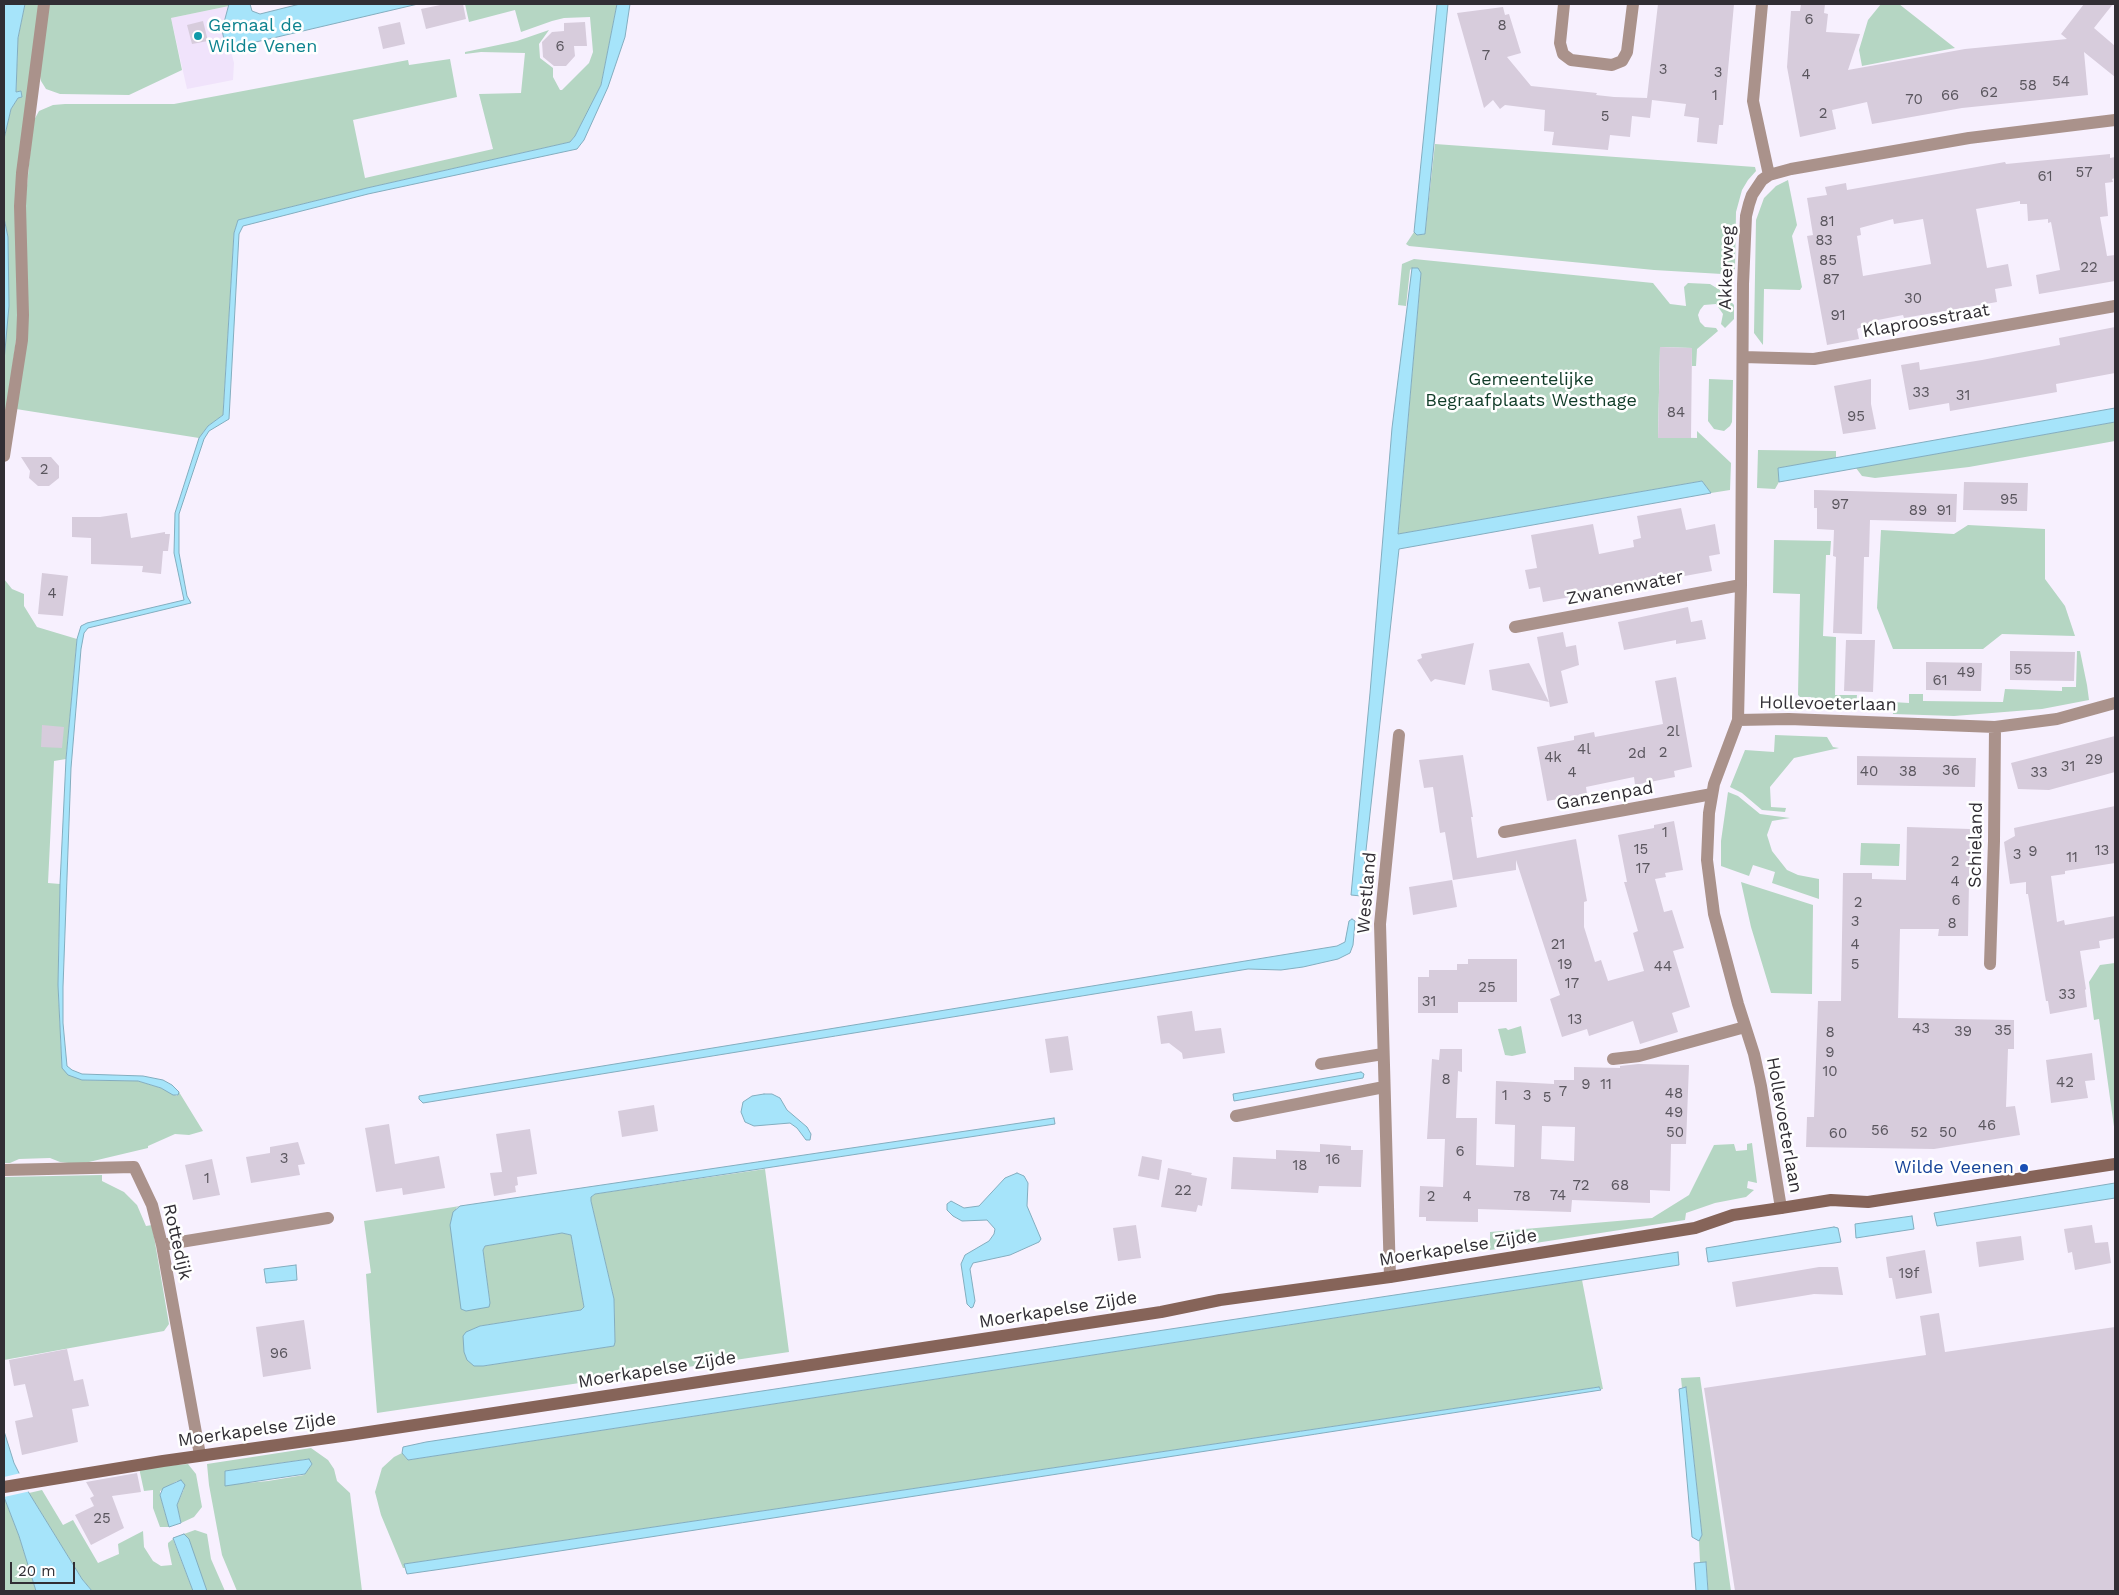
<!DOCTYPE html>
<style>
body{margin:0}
#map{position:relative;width:2119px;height:1595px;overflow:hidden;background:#f7f0fe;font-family:"Work Sans",sans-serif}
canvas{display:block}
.frame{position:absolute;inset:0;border:5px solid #312e34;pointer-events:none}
.scale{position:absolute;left:10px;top:1562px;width:65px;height:22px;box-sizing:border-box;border:2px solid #312e34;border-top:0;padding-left:6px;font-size:15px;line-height:18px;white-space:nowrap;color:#312e34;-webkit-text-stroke:4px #fff;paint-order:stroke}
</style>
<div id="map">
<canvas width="2119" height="1595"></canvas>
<div class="frame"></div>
<div class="scale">20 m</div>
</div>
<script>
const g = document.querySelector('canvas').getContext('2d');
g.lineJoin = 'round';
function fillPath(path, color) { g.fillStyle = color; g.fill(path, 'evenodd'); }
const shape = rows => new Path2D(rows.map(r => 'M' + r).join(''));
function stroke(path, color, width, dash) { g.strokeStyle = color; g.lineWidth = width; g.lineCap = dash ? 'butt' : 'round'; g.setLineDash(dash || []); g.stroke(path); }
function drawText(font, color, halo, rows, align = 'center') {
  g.font = font + ' "Work Sans",sans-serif'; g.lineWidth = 5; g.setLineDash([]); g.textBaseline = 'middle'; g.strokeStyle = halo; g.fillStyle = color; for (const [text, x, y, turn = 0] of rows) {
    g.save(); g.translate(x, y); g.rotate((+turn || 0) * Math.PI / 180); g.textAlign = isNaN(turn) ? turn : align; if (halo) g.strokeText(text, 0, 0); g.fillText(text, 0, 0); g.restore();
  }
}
fillPath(shape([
 [229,6,222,30,226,49,232,55,234,63,233,80,187,89,171,18]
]), '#f0e3fb');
fillPath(shape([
 [25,4,40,4,36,26,19,318,4,430,4,361,8,237,4,218,4,139,11,109,18,98,22,97,21,91,16,92,18,38],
 [49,4,229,4,229,6,171,18,182,70,129,95,60,94,46,89,41,81,40,76],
 [465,4,617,4,601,85,575,136,570,142,367,188,238,220,234,233,223,415,208,426,199,438,16,409,25,207,33,122,39,111,53,105,65,104,174,104,408,60,409,65,450,59,457,97,353,120,365,178,493,149,479,94,521,93,525,53,481,52,465,54,465,52,517,41,549,30,539,44,540,58,553,68,553,77,560,90,562,90,589,63,593,52,590,17,564,18,552,21,521,32,515,10,469,22],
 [1881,4,1899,4,1955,48,1862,66,1859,50,1868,20],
 [1435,144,1755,167,1756,171,1748,180,1742,190,1736,212,1735,269,1722,274,1654,270,1409,246,1406,244,1414,232,1417,235,1425,234],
 [1788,180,1797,225,1792,236,1802,287,1800,290,1764,289,1763,345,1754,333,1756,220,1764,198,1776,186],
 [1414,259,1653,283,1670,304,1686,306,1684,287,1688,283,1710,284,1720,290,1734,305,1734,319,1725,328,1721,324,1723,314,1716,304,1704,305,1700,310,1698,315,1700,322,1705,327,1716,328,1718,331,1697,349,1696,366,1692,366,1692,348,1660,347,1658,437,1697,438,1697,431,1731,463,1730,490,1711,493,1702,481,1398,534,1421,273,1412,268,1410,270,1406,306,1398,305,1402,264],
 [1709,379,1733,380,1732,422,1730,426,1724,431,1714,429,1708,421],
 [2115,422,2115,441,1969,467,1875,478,1862,476,1856,468],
 [1758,450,1836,451,1836,458,1778,468,1779,482,1775,489,1757,488],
 [1968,525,2045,529,2045,579,2065,606,2075,636,2002,634,1983,649,1893,649,1877,608,1881,530,1954,534],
 [1774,540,1831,541,1830,555,1826,555,1823,636,1836,637,1835,695,1857,695,1856,706,1815,703,1811,697,1800,697,1798,695,1800,594,1773,593],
 [4,579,12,589,24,594,24,606,37,627,77,639,66,759,54,761,48,883,60,884,58,985,62,1068,82,1080,138,1081,161,1088,177,1096,179,1092,203,1131,189,1135,175,1134,148,1146,148,1148,89,1162,77,1164,60,1162,50,1158,19,1159,10,1163,4,1163],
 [2077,651,2080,651,2087,685,2089,700,2042,709,1954,716,1893,714,1892,702,1909,703,1909,694,1923,694,1923,701,2003,702,2005,689,2062,691,2062,687,2076,687],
 [1775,735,1827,737,1833,747,1839,748,1794,758,1770,787,1771,807,1786,808,1785,812,1762,810,1742,793,1730,787,1745,750,1774,752],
 [1728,792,1738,796,1760,814,1790,818,1772,821,1767,835,1772,851,1787,870,1798,875,1819,879,1819,899,1772,883,1775,872,1753,865,1749,876,1721,866,1721,841],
 [1861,843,1900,844,1899,866,1860,865],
 [1741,882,1813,905,1812,994,1771,993,1751,927],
 [2115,963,2115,1134,2099,1019,2094,1020,2089,982,2100,965],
 [1521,1026,1526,1053,1512,1056,1505,1055,1498,1029,1506,1028,1508,1030],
 [1752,1143,1757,1183,1748,1181,1747,1188,1754,1190,1746,1197,1715,1203,1686,1213,1685,1220,1490,1250,1490,1232,1652,1218,1689,1195,1714,1145,1734,1144,1736,1151,1747,1150,1747,1144],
 [765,1169,789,1352,377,1413,366,1274,371,1273,364,1221,460,1206,456,1208,490,1303,483,1250,485,1246,562,1233,571,1235,584,1307,581,1310,480,1326,467,1332,474,1366,483,1366,614,1346,615,1342,614,1299,591,1201,591,1197,595,1194],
 [102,1175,102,1181,124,1192,137,1205,146,1226,152,1225,169,1324,164,1331,4,1360,4,1177],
 [1582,1280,1603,1389,1601,1389,1599,1387,404,1564,405,1568,403,1568,381,1515,375,1492,382,1468,394,1457,402,1453,408,1460],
 [1700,1377,1731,1591,1708,1591,1706,1562,1700,1562,1699,1541,1702,1535,1686,1387,1682,1388,1681,1378],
 [311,1448,328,1460,334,1469,337,1481,350,1493,362,1591,237,1591,222,1555,209,1485,207,1464],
 [308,1459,312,1464,304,1475,268,1481,225,1485,225,1471],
 [188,1464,196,1474,202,1507,194,1517,181,1523,177,1505,184,1489,177,1481,160,1491,160,1495,169,1527,160,1527,153,1508,153,1490,144,1491,139,1468],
 [42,1490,63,1525,73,1520,98,1563,119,1554,118,1544,143,1531,144,1547,153,1561,161,1566,172,1565,168,1546,168,1543,173,1539,193,1591,92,1591,82,1579,29,1493],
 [4,1497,19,1536,36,1591,4,1591],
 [195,1530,207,1534,211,1559,225,1591,207,1591,184,1534]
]), '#b5d6c3');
const water = shape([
 [4,4,25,4,18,38,16,92,21,91,22,97,18,98,11,109,4,139,4,4],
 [229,4,250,4,252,11,260,14,300,4,418,4,226,49,222,30,229,4],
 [617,4,630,4,625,37,608,87,584,140,577,149,368,194,243,226,239,234,229,419,209,431,204,439,179,514,179,553,187,596,191,603,88,628,84,633,81,649,71,768,63,987,63,1023,67,1066,72,1070,82,1074,143,1076,163,1080,172,1085,179,1092,178,1095,173,1095,161,1088,138,1081,82,1080,68,1075,62,1068,58,985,60,884,66,759,77,639,81,626,87,623,184,600,174,553,175,513,199,438,208,426,223,415,234,233,238,220,367,188,570,142,575,136,601,85,617,4],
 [1437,4,1448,4,1425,234,1417,235,1414,232,1437,4],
 [4,218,8,237,9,306,4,361,4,218],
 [1412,268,1418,268,1421,273,1398,534,1702,481,1711,493,1399,549,1361,896,1351,895,1370,693,1392,428,1412,268],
 [2115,408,2115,422,1779,482,1778,468,2115,408],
 [1352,919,1355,921,1354,934,1353,945,1350,953,1338,959,1303,967,1281,970,1248,969,423,1103,419,1099,419,1096,1337,946,1345,942,1349,921,1352,919],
 [1361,1072,1364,1074,1363,1078,1234,1101,1233,1094,1361,1072],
 [764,1094,772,1094,780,1098,787,1110,807,1127,811,1134,810,1140,806,1140,797,1128,790,1123,754,1126,745,1122,741,1112,743,1102,752,1096,764,1094],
 [1054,1118,1055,1124,595,1194,591,1197,591,1201,614,1299,615,1342,614,1346,483,1366,474,1366,467,1360,464,1352,463,1336,466,1332,480,1326,581,1310,584,1307,571,1235,562,1233,485,1246,483,1250,490,1303,489,1307,466,1311,461,1309,450,1225,453,1212,460,1206,1054,1118],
 [1017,1173,1024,1176,1028,1183,1027,1206,1041,1239,1039,1242,1010,1255,973,1263,970,1269,975,1301,973,1307,971,1308,967,1304,961,1264,965,1255,989,1241,994,1234,995,1229,987,1220,962,1221,953,1216,947,1210,947,1204,951,1201,964,1208,979,1206,1005,1178,1017,1173],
 [2115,1183,2115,1198,1937,1226,1934,1213,2115,1183],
 [1912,1216,1914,1229,1856,1238,1855,1224,1912,1216],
 [1834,1227,1838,1228,1841,1242,1708,1262,1706,1248,1834,1227],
 [1678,1252,1679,1265,1582,1280,408,1460,402,1453,403,1447,426,1442,1678,1252],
 [296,1265,297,1280,266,1283,264,1269,296,1265],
 [1599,1387,1601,1390,456,1567,407,1574,404,1564,1599,1387],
 [1686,1387,1702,1535,1699,1541,1692,1537,1679,1389,1686,1387],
 [4,1431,14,1463,29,1493,82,1579,92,1591,36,1591,19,1536,4,1497,4,1431],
 [309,1459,312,1464,305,1474,225,1486,225,1471,309,1459],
 [181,1480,185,1485,177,1505,181,1523,169,1527,160,1495,163,1488,181,1480],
 [184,1534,189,1539,207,1591,193,1591,173,1538,184,1534],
 [1706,1562,1708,1591,1696,1591,1694,1563,1706,1562]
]);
fillPath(water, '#a6e4fa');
stroke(water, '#83adbf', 1);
fillPath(shape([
 [21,1473,31,1491,4,1497,4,1477]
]), '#f7f0fe');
fillPath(shape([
 [445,4,463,4,466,19,426,29,421,9],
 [1658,4,1734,4,1723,125,1719,125,1717,144,1697,142,1699,118,1684,116,1686,104,1652,100,1650,118,1632,116,1630,137,1610,135,1608,150,1552,145,1554,132,1544,131,1545,110,1505,105,1500,109,1493,100,1484,108,1457,13,1503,7,1505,15,1509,14,1521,53,1507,57,1531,86,1597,93,1596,95,1614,97,1647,98],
 [1801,4,1825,4,1824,13,1828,14,1826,32,1860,34,1848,70,1965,49,2067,39,2061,34,2084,4,2113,4,2094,28,2115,46,2115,77,2084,52,2088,95,1962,108,1872,124,1867,102,1832,110,1836,129,1800,137,1787,67,1791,11,1800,11],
 [203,21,208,41,192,44,187,25],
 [400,22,405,44,383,49,378,27],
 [585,22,587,46,574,46,575,56,566,66,554,66,543,57,542,42,552,32,564,31,564,23],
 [2110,154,2110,158,2115,157,2115,178,2112,179,2113,182,2105,183,2108,216,2100,217,2107,256,2115,255,2115,281,2039,294,2036,275,2060,270,2051,222,2048,223,2048,219,2028,221,2027,204,2020,204,2020,201,1976,209,1987,268,2008,264,2012,286,1995,289,1997,302,1904,318,1903,315,1878,320,1857,329,1859,339,1827,345,1807,236,1813,235,1807,198,1827,195,1825,187,1846,183,1847,190,2005,162,2006,164],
 [1893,219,1894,224,1923,219,1931,264,1863,276,1857,236,1861,235,1860,228],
 [2115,327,2115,373,2056,384,2057,392,2018,399,1950,411,1949,403,1909,410,1901,365,1919,362,1920,370,1982,360,2060,345,2059,338],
 [1660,347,1692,348,1691,438,1658,438],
 [1871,379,1871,404,1876,429,1843,434,1834,386],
 [21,457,51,457,59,466,59,478,49,486,38,486,29,478,30,471],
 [1964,482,2028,483,2027,511,1963,510],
 [1814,490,1957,494,1956,522,1870,520,1869,557,1864,557,1862,634,1833,633,1836,557,1833,556,1834,530,1817,529,1817,508,1814,508],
 [1681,508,1686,530,1715,524,1720,554,1709,556,1712,571,1543,602,1540,587,1529,589,1525,570,1537,568,1531,535,1593,524,1599,554,1634,547,1633,540,1641,538,1637,516],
 [127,513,131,538,165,532,165,534,170,534,168,551,163,551,161,574,142,572,143,566,91,564,91,538,72,537,72,517,100,517],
 [42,573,68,576,63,616,38,614],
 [1688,607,1691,622,1702,620,1706,639,1676,644,1676,640,1624,650,1618,622],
 [1563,632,1566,647,1576,645,1579,665,1561,671,1568,703,1550,707,1537,637],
 [1846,640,1875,640,1873,692,1844,691],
 [1474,643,1465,685,1435,679,1431,682,1417,660,1422,658,1421,654],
 [2010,651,2075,652,2074,681,2010,680],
 [1926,662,1982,663,1981,691,1926,690],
 [1529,663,1549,702,1492,690,1489,670],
 [1676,677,1692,767,1674,771,1675,777,1635,785,1634,777,1586,787,1587,794,1547,801,1537,747,1574,740,1574,736,1594,732,1595,737,1663,724,1655,681],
 [42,725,64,727,62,748,41,747],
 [2115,736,2115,772,2049,790,2018,789,2011,763],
 [1463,755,1473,817,1471,817,1477,858,1576,839,1587,901,1584,902,1584,927,1595,962,1601,960,1608,981,1644,971,1633,933,1638,931,1624,882,1627,882,1618,835,1654,828,1654,825,1674,821,1683,870,1665,873,1666,877,1655,879,1664,912,1672,910,1684,948,1673,951,1690,1007,1672,1013,1678,1032,1640,1044,1633,1021,1589,1036,1587,1029,1562,1037,1550,999,1560,995,1516,860,1516,870,1453,880,1445,832,1440,833,1433,787,1424,788,1419,760],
 [1857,756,1976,758,1975,787,1857,785],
 [2115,806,2115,863,2065,871,2065,874,2051,876,2057,922,2064,920,2065,925,2115,916,2115,938,2099,941,2100,948,2080,951,2086,989,2085,990,2087,1007,2050,1014,2048,1001,2046,1001,2028,894,2026,894,2026,882,2010,884,2004,842,2015,836,2014,828],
 [1907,827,1970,829,1968,936,1938,936,1939,929,1900,929,1898,1018,2014,1020,2014,1049,2008,1049,2006,1107,2015,1106,2020,1135,1934,1149,1806,1147,1807,1117,1814,1117,1818,1001,1841,1001,1843,873,1872,873,1872,879,1906,880],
 [1452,880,1457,907,1413,915,1409,887],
 [1468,959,1517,959,1517,1002,1458,1002,1458,1013,1418,1013,1418,977,1429,977,1429,970,1457,970,1457,964,1468,964],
 [1192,1011,1195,1031,1221,1028,1225,1053,1183,1059,1182,1053,1169,1043,1161,1044,1157,1016],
 [1068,1036,1073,1070,1050,1073,1045,1039],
 [1440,1049,1462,1049,1462,1072,1458,1071,1456,1118,1477,1118,1476,1165,1514,1167,1515,1125,1495,1124,1496,1081,1554,1084,1554,1080,1574,1080,1574,1067,1620,1068,1620,1066,1638,1064,1689,1065,1686,1144,1671,1144,1670,1191,1650,1190,1650,1203,1572,1200,1571,1212,1478,1209,1478,1222,1426,1221,1426,1217,1419,1217,1420,1186,1443,1187,1445,1139,1427,1139,1432,1059,1439,1060],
 [1542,1126,1575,1127,1574,1161,1541,1159],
 [2092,1053,2095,1080,2085,1081,2088,1098,2051,1103,2046,1060],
 [654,1105,658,1131,622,1137,618,1111],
 [389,1124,395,1164,439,1156,445,1188,403,1195,402,1188,376,1192,365,1128],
 [530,1129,537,1174,517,1177,518,1185,515,1186,516,1192,494,1196,490,1173,502,1172,496,1134],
 [298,1142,305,1164,298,1165,300,1175,251,1183,246,1157,270,1153,270,1147],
 [1320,1144,1351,1146,1351,1150,1363,1150,1361,1187,1319,1186,1318,1193,1231,1189,1233,1157,1276,1159,1276,1150,1320,1152],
 [1142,1156,1162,1160,1159,1180,1138,1176],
 [212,1159,220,1195,193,1200,185,1165],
 [1168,1168,1192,1173,1191,1175,1207,1178,1202,1206,1198,1205,1196,1212,1161,1207],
 [1136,1225,1141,1258,1118,1261,1113,1228],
 [2092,1225,2095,1243,2108,1242,2111,1263,2075,1270,2072,1252,2068,1253,2064,1229],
 [2021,1236,2024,1260,1979,1267,1976,1242],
 [1925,1250,1932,1293,1896,1299,1892,1278,1889,1278,1886,1257],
 [1819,1267,1838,1267,1843,1295,1814,1294,1736,1307,1732,1282],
 [1939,1313,1945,1352,2115,1327,2115,1591,1735,1591,1704,1388,1926,1355,1920,1316],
 [304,1320,311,1369,263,1377,256,1327],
 [67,1349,74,1381,83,1379,89,1406,72,1409,78,1442,22,1455,15,1421,33,1417,25,1384,14,1386,9,1360],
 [137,1473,141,1492,112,1496,124,1528,91,1545,75,1515,94,1506,90,1498,94,1496,86,1482]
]), '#d7ccdc');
stroke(shape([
 [1564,4,1560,43,1563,54,1571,60,1612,65,1622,61,1627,52,1633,4],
 [1762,4,1753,101,1769,175],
 [1743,357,1814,359,2115,306],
 [4,456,22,340,23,315,20,206,22,173,44,4],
 [1515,627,1741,585],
 [1738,720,1789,719,1995,727,2057,719,2115,703],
 [1504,832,1712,794],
 [1990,964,1994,841,1995,727],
 [1613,1059,1639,1056,1745,1027],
 [1321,1064,1383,1054],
 [1236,1116,1384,1087],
 [4,1170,134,1167,152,1205,162,1245,200,1455],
 [1781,1208,1761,1086,1754,1054,1738,1004,1714,914,1707,860,1709,813,1714,784,1738,720,1741,585,1743,284,1746,216,1749,204,1752,195,1762,180,1769,175,1791,169,1969,138,2115,120],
 [162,1245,328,1218],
 [1390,1277,1380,924,1399,735]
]), '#aa928b', 12);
stroke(shape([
 [4,1487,163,1461,349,1435,1161,1312,1220,1300,1390,1277,1695,1228,1733,1215,1781,1208,1831,1200,1868,1202,2115,1164]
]), '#866459', 12);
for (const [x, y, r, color] of [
 [198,36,5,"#0f9aa8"],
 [2024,1168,5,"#1a4fb4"]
]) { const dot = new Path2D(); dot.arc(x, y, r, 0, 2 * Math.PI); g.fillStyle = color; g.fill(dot); stroke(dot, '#fff', 2); }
drawText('15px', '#5a565e', null, [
 ["6",1809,20],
 ["8",1502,26],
 ["6",560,47],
 ["7",1486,56],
 ["3",1663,70],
 ["3",1718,73],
 ["4",1806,75],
 ["54",2061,82],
 ["58",2028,86],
 ["62",1989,93],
 ["1",1715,96],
 ["66",1950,96],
 ["70",1914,100],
 ["2",1823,114],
 ["5",1605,117],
 ["57",2084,173],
 ["61",2045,177],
 ["81",1827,222],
 ["83",1824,241],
 ["85",1828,261],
 ["22",2089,268],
 ["87",1831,280],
 ["30",1913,299],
 ["91",1838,316],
 ["33",1921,393],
 ["31",1963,396],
 ["84",1676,413],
 ["95",1856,417],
 ["2",44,470],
 ["95",2009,500],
 ["97",1840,505],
 ["89",1918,511],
 ["91",1944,511],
 ["4",52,594],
 ["55",2023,670],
 ["49",1966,673],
 ["61",1940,681],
 ["2l",1673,732],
 ["4l",1584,750],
 ["2",1663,753],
 ["2d",1637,754],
 ["4k",1553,758],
 ["29",2094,760],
 ["31",2068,767],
 ["36",1951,771],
 ["40",1869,772],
 ["38",1908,772],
 ["4",1572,773],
 ["33",2039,773],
 ["1",1665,833],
 ["15",1641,850],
 ["13",2102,851],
 ["9",2033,852],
 ["3",2017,855],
 ["11",2072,858],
 ["2",1955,862],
 ["17",1643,869],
 ["4",1955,882],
 ["6",1956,901],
 ["2",1858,903],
 ["3",1855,922],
 ["8",1952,924],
 ["21",1558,945],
 ["4",1855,945],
 ["19",1565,965],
 ["5",1855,965],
 ["44",1663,967],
 ["17",1572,984],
 ["25",1487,988],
 ["33",2067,995],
 ["31",1429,1002],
 ["13",1575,1020],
 ["43",1921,1029],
 ["35",2003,1031],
 ["39",1963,1032],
 ["8",1830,1033],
 ["9",1830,1053],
 ["10",1830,1072],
 ["8",1446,1080],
 ["42",2065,1083],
 ["9",1586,1085],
 ["11",1606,1085],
 ["7",1563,1092],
 ["48",1674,1094],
 ["1",1505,1096],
 ["3",1527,1096],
 ["5",1547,1098],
 ["49",1674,1113],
 ["46",1987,1126],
 ["56",1880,1131],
 ["50",1675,1133],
 ["52",1919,1133],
 ["50",1948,1133],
 ["60",1838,1134],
 ["6",1460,1152],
 ["3",284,1159],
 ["16",1333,1160],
 ["18",1300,1166],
 ["1",207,1179],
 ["72",1581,1186],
 ["68",1620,1186],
 ["22",1183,1191],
 ["74",1558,1196],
 ["2",1431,1197],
 ["4",1467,1197],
 ["78",1522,1197],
 ["19f",1909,1274],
 ["96",279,1354],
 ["25",102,1519]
]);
drawText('18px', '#0d838f', '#fff', [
 ["Gemaal de",208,26],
 ["Wilde Venen",208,47]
], 'left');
drawText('18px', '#312e34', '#fff', [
 ["Akkerweg",1727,268,-88],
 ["Klaproosstraat",1926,321,-10],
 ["Zwanenwater",1625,588,-11],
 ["Hollevoeterlaan",1828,704,1],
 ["Ganzenpad",1605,796,-10],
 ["Schieland",1976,845,-89],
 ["Westland",1367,893,-85],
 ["Hollevoeterlaan",1784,1125,80],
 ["Rottedijk",177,1242,77],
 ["Moerkapelse Zijde",1458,1248,-9],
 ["Moerkapelse Zijde",1058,1310,-9],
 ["Moerkapelse Zijde",657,1370,-9],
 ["Moerkapelse Zijde",257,1430,-8]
]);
drawText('18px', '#103c28', '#fff', [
 ["Gemeentelijke",1531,380],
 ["Begraafplaats Westhage",1531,401]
]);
drawText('18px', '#164399', '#fff', [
 ["Wilde Veenen",2014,1168]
], 'right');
</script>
